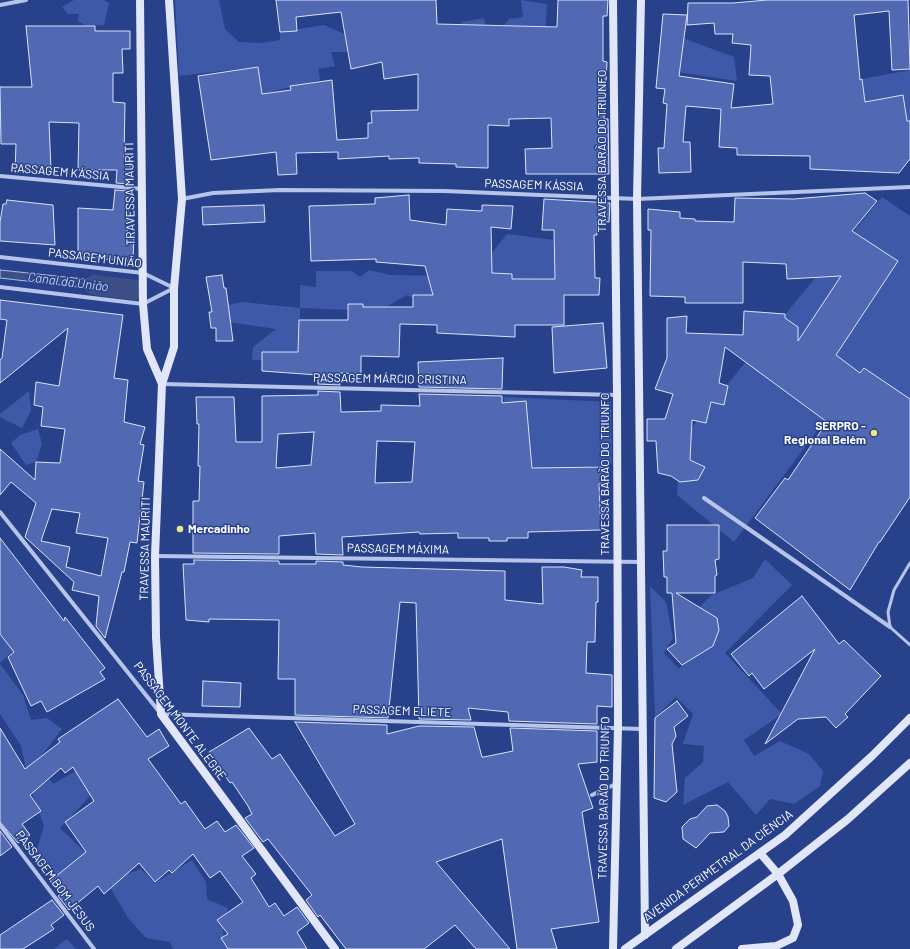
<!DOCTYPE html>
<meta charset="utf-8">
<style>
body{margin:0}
canvas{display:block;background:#28418b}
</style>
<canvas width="910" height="949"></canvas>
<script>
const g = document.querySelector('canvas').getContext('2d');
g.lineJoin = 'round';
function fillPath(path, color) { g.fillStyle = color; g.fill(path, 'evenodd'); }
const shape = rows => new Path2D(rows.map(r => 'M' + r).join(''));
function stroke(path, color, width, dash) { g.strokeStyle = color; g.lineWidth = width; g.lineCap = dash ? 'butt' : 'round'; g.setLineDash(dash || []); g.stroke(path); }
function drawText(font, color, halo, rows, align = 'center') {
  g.font = font + ' Barlow,sans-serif'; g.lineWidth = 3; g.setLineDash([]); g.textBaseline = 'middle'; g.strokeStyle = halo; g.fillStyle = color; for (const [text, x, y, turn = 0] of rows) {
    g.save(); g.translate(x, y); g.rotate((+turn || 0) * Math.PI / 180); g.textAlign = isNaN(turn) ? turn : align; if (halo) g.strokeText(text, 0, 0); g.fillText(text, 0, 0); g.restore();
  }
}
fillPath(shape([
 [74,0,104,0,109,3,104,25,86,26,78,21,79,14,68,14,62,7],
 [175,0,219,0,225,29,239,42,261,43,280,40,280,32,324,25,349,36,351,52,331,52,335,66,318,69,320,80,262,94,257,67,179,76],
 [521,0,547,4,545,34,462,51,461,22,484,18,487,35,497,34,509,19,523,17],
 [672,34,734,57,737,81,671,71],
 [910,70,910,127,906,117,902,95,884,98,866,109,862,79],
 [882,197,910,216,910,400,864,368,734,542,677,495,679,443],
 [507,234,554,240,574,278,527,279,503,298,484,263],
 [369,270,390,275,444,276,428,307,407,295,354,325,351,310,300,308,300,370,278,360,252,360,253,347,276,329,214,320,219,307,242,302,300,308,300,285,316,287,316,271,352,271,360,277],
 [29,391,31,411,22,428,0,417,0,414],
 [504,397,611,402,612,464,510,477],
 [38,429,42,444,36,462,26,465,11,443,20,435],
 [765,559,792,585,725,653,782,714,744,740,754,756,780,741,809,754,823,771,820,786,794,804,770,799,756,815,728,782,683,805,685,778,703,762,704,746,683,744,693,714,676,697,655,718,650,586,666,602,673,638,664,653,679,669,682,665,713,646,719,630,717,618,704,610,696,610,712,595,753,578],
 [0,635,14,650,0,663],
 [0,664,23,695,31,720,47,718,62,729,36,763,53,784,76,771,91,795,60,828,93,860,124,875,141,869,155,883,192,860,206,882,207,899,228,908,223,931,227,949,173,949,170,942,146,938,128,918,111,889,86,874,59,878,36,852,44,826,30,787,21,746,0,714],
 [67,939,76,949,54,949]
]), '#3d59a7');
const water = shape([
 [0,270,122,283,122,292,0,278,0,270]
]);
fillPath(water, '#3d4f86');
stroke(water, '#abbcea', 1);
stroke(shape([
 [95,285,135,290]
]), '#3d4f86', 20);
const building = shape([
 [276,0,436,0,437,24,557,27,558,0,608,0,607,16,603,16,603,61,607,62,604,119,608,119,609,174,526,174,525,149,552,148,551,118,509,119,509,126,488,125,488,168,456,167,456,164,419,163,419,158,389,159,389,156,338,159,338,152,296,153,297,174,278,175,276,152,211,160,198,76,258,67,262,94,291,90,290,86,332,80,337,140,368,138,368,123,372,123,371,111,418,110,418,74,384,79,382,62,351,69,341,12,296,17,297,31,280,32,276,0],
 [767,0,908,0,910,69,892,70,889,11,854,15,860,80,862,79,865,102,903,95,907,121,910,121,910,159,899,173,810,169,810,156,737,155,737,148,719,147,721,109,686,106,683,142,690,142,691,172,659,173,658,148,664,148,667,104,663,103,665,89,656,88,663,14,687,15,679,76,734,84,731,108,773,104,770,76,749,75,751,45,732,43,733,34,715,34,714,23,687,25,688,3,733,3,767,0],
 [26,26,95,26,95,31,130,31,130,49,122,49,123,73,113,73,113,102,125,103,124,157,130,157,130,184,116,183,117,170,78,170,79,123,49,122,51,170,15,172,16,144,1,144,0,87,32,87,26,26],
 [115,190,129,191,130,195,127,232,134,233,133,261,97,259,97,256,81,253,81,251,78,251,78,208,113,210,115,190],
 [865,193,877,201,852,231,898,261,836,355,860,373,864,368,910,399,910,497,880,542,879,542,850,590,755,518,785,478,788,480,827,422,725,347,719,383,728,386,724,405,711,402,706,423,692,420,690,460,705,467,698,480,680,482,671,476,658,473,656,441,647,441,647,419,665,419,673,394,655,389,667,358,667,318,687,316,686,333,743,335,744,311,785,314,785,318,798,327,798,341,841,276,787,279,786,264,743,262,743,303,685,303,685,297,650,296,651,230,648,230,648,209,680,212,680,218,695,219,695,221,734,222,735,198,794,199,865,193],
 [409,195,410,220,446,225,447,209,482,211,482,205,513,206,511,229,491,227,492,273,512,274,512,279,555,279,554,230,542,230,544,199,610,203,609,222,597,221,597,235,594,235,595,278,600,278,599,295,564,295,564,325,515,325,515,337,437,333,437,325,400,324,399,357,361,356,361,374,339,373,340,385,318,384,318,375,262,371,262,352,298,352,299,320,348,320,348,304,363,304,363,307,413,307,413,295,433,295,425,266,376,262,376,259,311,261,309,206,375,204,375,198,409,195],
 [7,200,53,205,55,245,0,241,0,222,3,204,6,204,7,200],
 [264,205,265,222,203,225,202,207,264,205],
 [222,275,224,288,226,288,233,341,216,341,216,328,211,328,209,312,212,312,206,277,222,275],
 [0,300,123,315,114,378,128,380,124,422,145,427,140,444,144,445,138,481,144,482,137,543,130,542,124,572,122,572,105,638,96,626,99,596,72,590,74,582,25,537,36,503,11,482,0,495,0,449,35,480,36,462,60,463,65,429,41,426,43,407,34,405,36,382,59,386,68,328,0,383,0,360,2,358,7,320,0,319,0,300],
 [52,509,80,513,76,533,108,538,101,576,66,567,70,547,41,541,52,509],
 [603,323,607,368,554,373,552,327,603,323],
 [503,358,502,389,419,387,418,362,503,358],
 [318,391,340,392,341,412,381,411,381,405,420,406,419,394,502,396,502,403,526,401,532,468,607,467,607,484,599,484,601,530,528,532,528,538,507,538,507,541,489,541,489,538,458,538,458,533,420,534,419,532,342,537,343,555,316,554,315,533,279,536,279,554,193,553,193,501,199,501,200,466,198,466,199,424,197,424,196,397,234,397,236,442,262,442,262,396,318,395,318,391],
 [314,432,311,465,276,468,278,434,314,432],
 [377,441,415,442,412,482,375,483,377,441],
 [667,525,719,525,719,559,715,560,717,575,715,576,715,593,676,593,717,618,719,630,713,646,682,665,667,649,676,643,672,593,667,593,667,577,664,577,663,551,667,551,667,525],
 [0,538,64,621,65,617,105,668,100,672,105,679,47,712,41,701,31,706,8,657,14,652,0,634,0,538],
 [194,560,279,561,279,564,316,564,316,561,343,562,343,565,362,567,505,571,505,600,543,604,542,567,564,567,582,570,581,577,598,577,598,602,596,602,595,642,587,642,586,673,612,675,612,707,597,706,597,724,509,721,508,712,468,708,471,720,419,719,416,603,400,602,388,718,295,715,295,679,278,679,279,620,209,619,209,622,186,620,183,564,194,564,194,560],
 [802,596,839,644,844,640,881,676,845,714,848,717,836,728,826,717,798,719,765,744,815,649,764,689,752,673,749,676,731,654,802,596],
 [203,681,241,683,240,707,202,706,203,681],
 [118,699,147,737,159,729,169,746,148,759,181,804,185,801,205,829,217,821,225,832,236,825,254,848,242,856,256,874,251,878,269,907,275,903,284,916,297,907,309,923,297,932,307,949,228,949,221,938,228,934,217,920,243,902,220,871,210,878,193,854,172,873,169,870,155,882,139,863,104,894,98,886,69,910,58,896,61,894,50,881,86,852,65,822,94,801,73,767,65,773,61,768,30,795,41,811,22,824,30,835,18,843,0,822,0,728,25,769,60,742,58,739,118,699],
 [677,701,688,716,674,727,676,736,672,744,677,792,666,802,654,798,655,718,677,701],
 [295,722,387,725,387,734,419,726,474,727,482,757,484,757,513,751,510,728,597,731,597,762,578,764,593,808,582,812,599,922,551,929,557,949,517,949,502,839,436,862,510,949,476,949,455,925,424,949,346,949,320,915,318,917,306,900,312,895,268,839,263,842,245,818,252,814,248,806,232,782,230,783,209,752,249,728,272,759,280,754,335,836,355,824,295,722],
 [717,805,725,811,728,817,729,826,724,832,710,833,696,848,683,839,682,827,690,819,697,817,707,806,717,805],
 [0,831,12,847,0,856,0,831],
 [52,900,64,915,51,925,54,929,23,949,0,949,0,935,52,900]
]);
fillPath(building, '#5169b2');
stroke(building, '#dae2f7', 1);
stroke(shape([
 [910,563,894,590,888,612,890,627,910,645]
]), '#b6c4e9', 3);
stroke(shape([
 [0,5,26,0],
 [0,176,143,189],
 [182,199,213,193,280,190,444,191,637,199,910,187],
 [0,257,143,273,174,288],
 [0,287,143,304,174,288],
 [162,384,617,395],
 [704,498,890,627],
 [0,512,161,714,642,729],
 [155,556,641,562],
 [592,795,616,784],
 [0,825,94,949]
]), '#b6c4e9', 4);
stroke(shape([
 [140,0,143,304,147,349,162,384],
 [169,0,182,199,174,288,174,347,162,384,155,556,156,637,161,714,335,949],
 [641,0,637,199,645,935],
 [613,949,618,727,617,395,613,0],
 [625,949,785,835,872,756,910,718],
 [676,949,778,874,848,819,910,763],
 [742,949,776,946,793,938,798,925,793,901,778,874,760,853]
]), '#e1e6f8', 8);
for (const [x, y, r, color] of [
 [874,433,4,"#f1e57c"],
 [180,529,4,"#f1e57c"]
]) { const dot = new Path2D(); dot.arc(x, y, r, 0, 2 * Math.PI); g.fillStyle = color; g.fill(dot); stroke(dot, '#28418b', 1.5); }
drawText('12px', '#fff', '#28418b', [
 ["TRAVESSA BARÃO DO TRIUNFO",602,151,-90],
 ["PASSAGEM KÁSSIA",60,172,5],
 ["PASSAGEM KÁSSIA",534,185,2],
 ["TRAVESSA MAURITI",130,194,-91],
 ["PASSAGEM UNIÃO",95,258,7],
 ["PASSAGEM MÁRCIO CRISTINA",390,379,1],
 ["TRAVESSA BARÃO DO TRIUNFO",605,474,-90],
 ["TRAVESSA MAURITI",145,549,-89],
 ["PASSAGEM MÁXIMA",398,549,1],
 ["PASSAGEM ELIETE",402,711,2],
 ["PASSAGEM MONTE ALEGRE",180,721,53],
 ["TRAVESSA BARÃO DO TRIUNFO",604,798,-89],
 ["AVENIDA PERIMETRAL DA CIÊNCIA",718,866,-36],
 ["PASSAGEM BOM JESUS",55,881,53]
]);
drawText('bold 12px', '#fff', '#28418b', [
 ["SERPRO -",866,426],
 ["Regional Belém",866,440],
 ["Mercadinho",188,529,"left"]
], 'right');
drawText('italic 13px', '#c2cff1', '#28418b', [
 ["Canal da União",68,282,7]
]);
</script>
